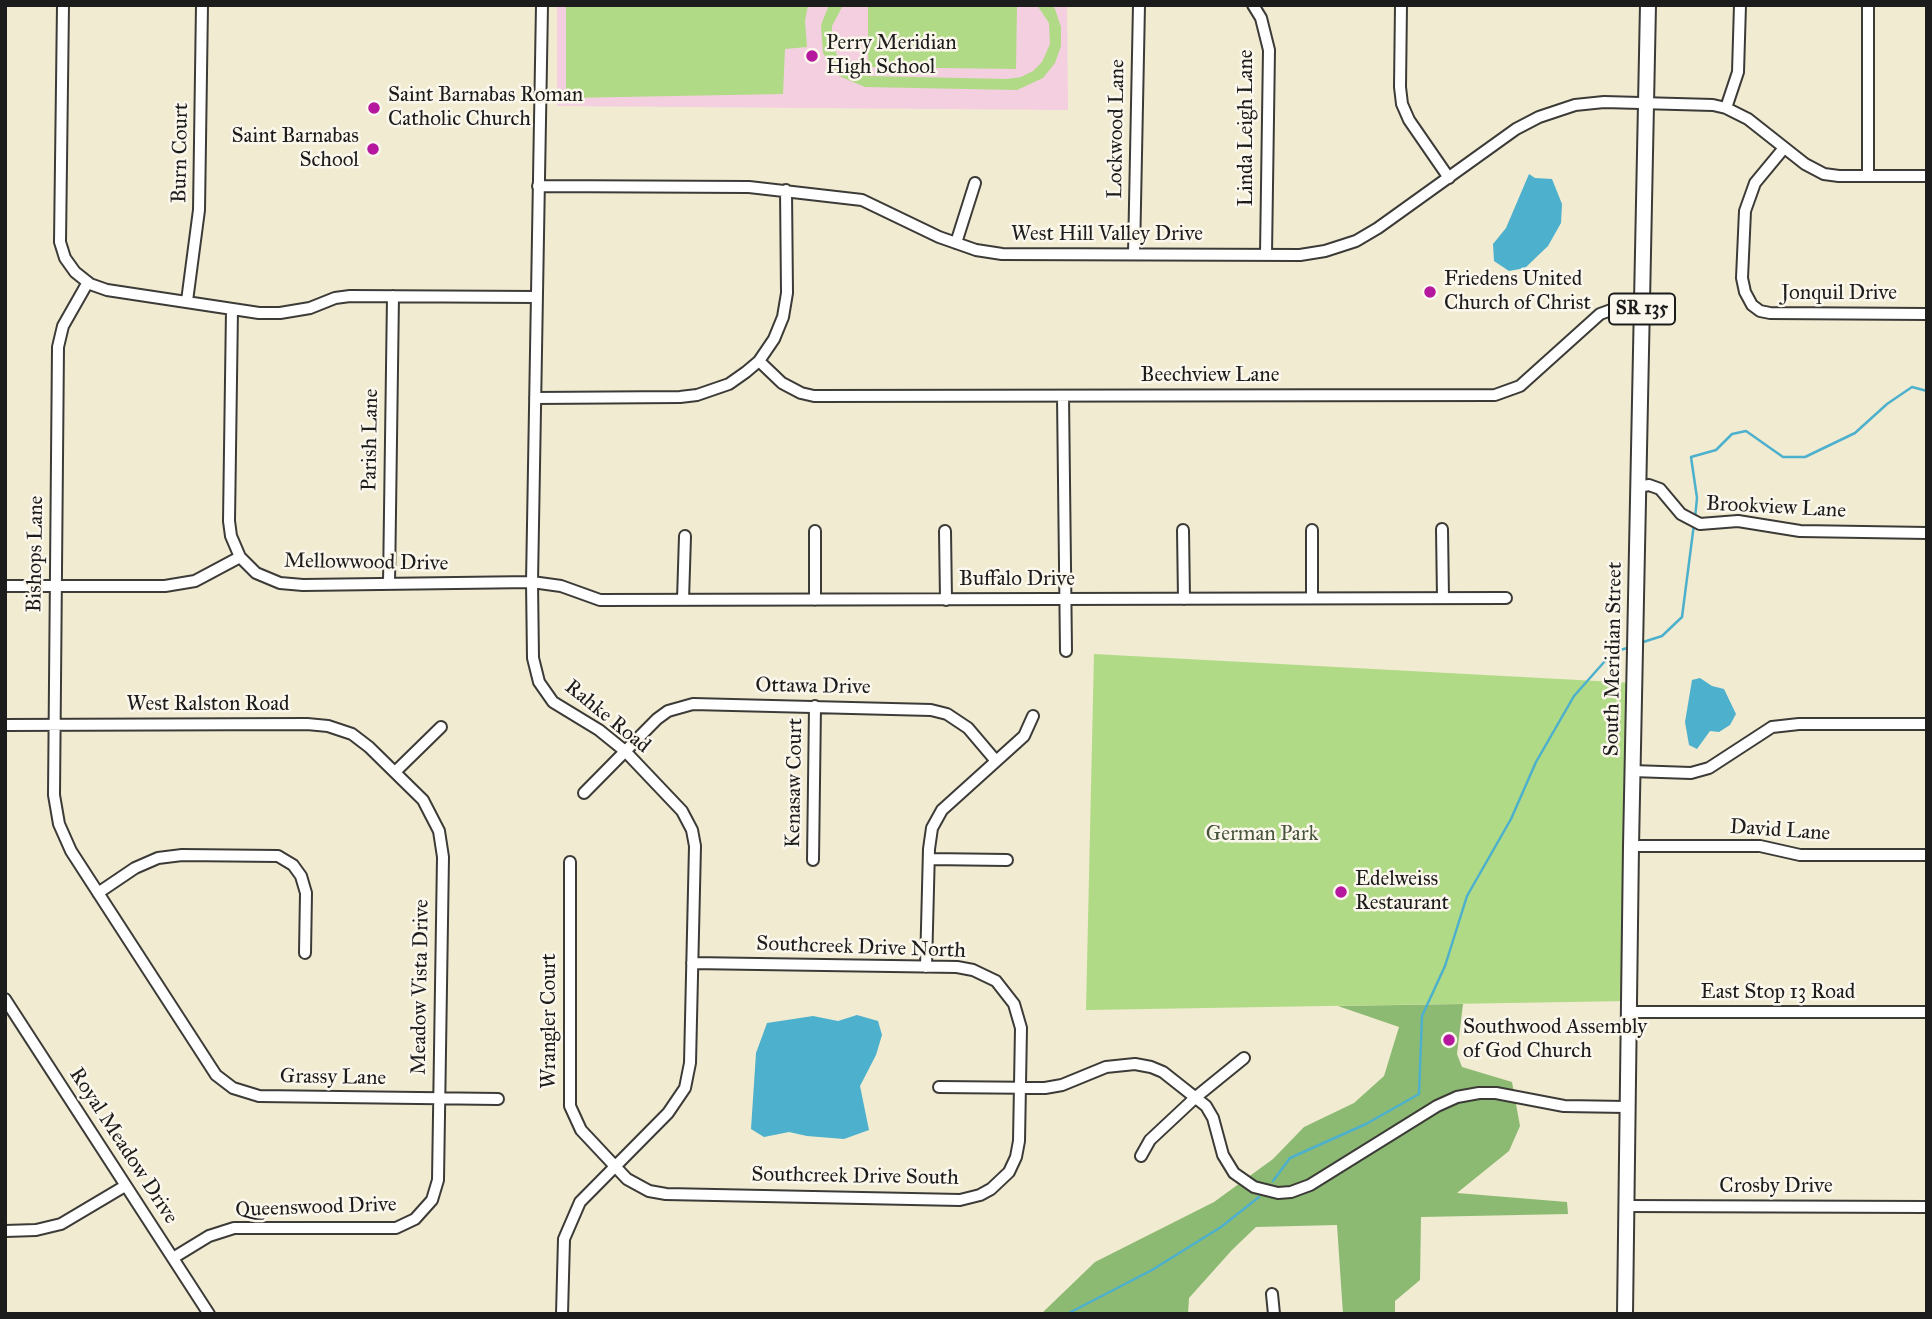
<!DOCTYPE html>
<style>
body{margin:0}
#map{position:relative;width:1932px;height:1319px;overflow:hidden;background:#f1ebd2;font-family:"IM FELL Great Primer",serif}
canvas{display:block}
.frame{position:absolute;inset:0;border:7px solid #1c1c1c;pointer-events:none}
</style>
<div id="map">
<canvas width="1932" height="1319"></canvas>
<div class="frame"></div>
</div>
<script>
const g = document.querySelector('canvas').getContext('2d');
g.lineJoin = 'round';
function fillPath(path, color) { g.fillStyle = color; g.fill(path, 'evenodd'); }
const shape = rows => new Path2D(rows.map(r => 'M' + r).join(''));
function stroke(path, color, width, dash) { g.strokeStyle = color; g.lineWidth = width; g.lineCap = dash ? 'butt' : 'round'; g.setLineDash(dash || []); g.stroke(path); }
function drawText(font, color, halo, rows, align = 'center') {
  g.font = font + ' "IM FELL Great Primer",serif'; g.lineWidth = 5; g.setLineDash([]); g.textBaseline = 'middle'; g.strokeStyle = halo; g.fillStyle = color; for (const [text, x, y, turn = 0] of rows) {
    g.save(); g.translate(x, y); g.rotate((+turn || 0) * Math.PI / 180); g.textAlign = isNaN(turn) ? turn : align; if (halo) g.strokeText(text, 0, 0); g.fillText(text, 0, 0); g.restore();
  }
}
fillPath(shape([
 [557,5,1067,5,1068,110,557,106]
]), '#f3cfe0');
fillPath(shape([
 [566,5,808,5,805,21,807,47,785,49,783,94,566,98],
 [829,5,843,5,832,26,832,41,837,55,853,71,867,76,1007,79,1021,77,1033,71,1042,62,1050,44,1049,23,1037,5,1052,5,1055,9,1061,27,1061,46,1055,63,1043,78,1017,90,865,87,839,76,823,53,821,25],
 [868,5,1017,5,1016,69,868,67],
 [1094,654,1634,683,1629,1001,1086,1010]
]), '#b0da85');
fillPath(shape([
 [1463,1004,1457,1054,1462,1067,1512,1082,1520,1126,1509,1151,1457,1193,1567,1202,1568,1214,1421,1217,1420,1280,1395,1301,1395,1314,1343,1314,1337,1225,1256,1227,1232,1250,1189,1298,1188,1314,1041,1314,1095,1262,1214,1202,1273,1159,1304,1127,1354,1103,1384,1076,1399,1027,1338,1006]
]), '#8cba72');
fillPath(shape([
 [1529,174,1535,178,1552,179,1562,204,1561,223,1548,246,1525,268,1509,271,1494,261,1493,244,1506,228],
 [1700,678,1712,686,1724,689,1736,714,1730,725,1719,732,1710,731,1697,749,1689,745,1685,722,1692,680],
 [857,1015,878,1021,882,1035,876,1055,860,1086,869,1130,844,1139,807,1136,789,1132,764,1137,751,1129,756,1053,767,1023,813,1016,838,1021]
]), '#4db0cc');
stroke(shape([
 [1695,518,1697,498,1691,457,1716,450,1732,434,1746,431,1783,457,1805,457,1855,433,1887,404,1912,387,1927,391],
 [1640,643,1662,636,1682,617,1694,524],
 [1273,1181,1290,1158,1366,1124,1419,1094,1422,1016,1445,966,1467,896,1511,819,1536,762,1574,696,1613,652,1631,647],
 [1067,1314,1152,1270,1221,1227,1259,1197]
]), '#4db0cc', 2.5);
const minor = shape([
 [63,5,60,242,65,258,75,272,90,284,107,290,259,313,280,313,310,308,335,298,350,296,537,297],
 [542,5,532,582,533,658,539,682,553,702,599,730,625,751,682,811,692,830,695,846,690,1063,685,1088,668,1113,580,1202,564,1239,562,1314],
 [1253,5,1261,18,1269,50,1266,254],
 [1401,5,1400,87,1402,104,1409,120,1449,178],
 [1726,108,1738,72,1740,5],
 [1784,148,1755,183,1745,211,1742,278,1745,292,1752,305,1760,311,1770,313,1927,314],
 [1868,176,1868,5],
 [538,186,749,187,862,200,939,237,976,250,1002,254,1300,255,1325,251,1356,241,1378,228,1516,129,1539,117,1575,105,1604,102,1713,105,1726,108,1748,119,1805,164,1824,174,1839,176,1927,176],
 [956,243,975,183],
 [1134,254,1139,5],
 [88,282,63,326,58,347,54,795,59,824,71,851,216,1075,233,1088,259,1096,498,1099],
 [187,301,199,210,202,5],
 [232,309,229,521,231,536,240,557,256,573,280,583,303,585,532,582,561,586,600,600,1506,598],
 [759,361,782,383,801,393,814,396,1495,395,1520,386,1600,314,1611,310,1642,312],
 [1063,396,1066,651],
 [535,398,680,397,697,395,729,384,746,372,759,361,774,339,783,317,787,293,786,190],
 [1638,487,1649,485,1660,489,1681,514,1700,524,1738,521,1800,531,1927,533],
 [1442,529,1443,598],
 [1183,530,1184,599],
 [1312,530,1312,598],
 [815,531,815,600],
 [945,531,946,600],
 [389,584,393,296],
 [5,586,165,586,195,581,240,557],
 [683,600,685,536],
 [5,725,307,724,328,726,352,734,369,747,423,800,439,831,443,857,438,1180,432,1200,415,1219,396,1228,234,1228,209,1236,173,1258],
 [1632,771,1691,773,1709,768,1772,727,1799,724,1927,724],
 [395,772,441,727],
 [584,793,657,719,668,711,693,704,931,710,947,714,968,728,996,761],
 [1631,846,1760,846,1800,855,1927,855],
 [929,859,1007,860],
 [813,860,815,706],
 [570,862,570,1106,581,1130,627,1179,649,1191,666,1194,960,1200,980,1195,991,1189,1009,1172,1016,1157,1019,1141,1021,1028,1014,1004,996,981,973,970,957,967,692,963],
 [98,893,135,868,158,858,182,855,278,856,293,865,301,876,306,893,305,953],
 [926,967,929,849,932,828,942,810,1024,736,1033,716],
 [5,999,209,1314],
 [1629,1012,1927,1012],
 [939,1087,1045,1088,1062,1085,1106,1067,1135,1064,1151,1067,1163,1072,1206,1106,1213,1118,1223,1155,1234,1173,1254,1187,1278,1193,1291,1192,1310,1185,1437,1106,1457,1097,1479,1093,1496,1093,1564,1106,1626,1107],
 [1141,1156,1150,1140,1196,1097,1244,1058],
 [1625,1206,1927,1207],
 [5,1231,36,1230,61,1224,125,1186],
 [1272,1294,1274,1314]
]);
const major = shape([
 [1625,1314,1631,846,1648,5]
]);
stroke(minor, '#3c3b37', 14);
stroke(major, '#3c3b37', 18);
stroke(minor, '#fff', 10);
stroke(major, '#fff', 14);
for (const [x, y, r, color] of [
 [812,56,7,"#b5179e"],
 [374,108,7,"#b5179e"],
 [373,149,7,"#b5179e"],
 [1430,292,7,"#b5179e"],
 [1341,892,7,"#b5179e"],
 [1449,1040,7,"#b5179e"]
]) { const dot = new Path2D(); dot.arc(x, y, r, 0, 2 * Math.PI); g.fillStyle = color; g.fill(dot); stroke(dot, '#fbf7ec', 2.5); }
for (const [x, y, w] of [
 [1642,309,66]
]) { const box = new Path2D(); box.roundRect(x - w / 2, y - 15.5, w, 31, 5); g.fillStyle = '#fbf7ec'; g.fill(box); stroke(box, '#1c1c1c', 2); }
drawText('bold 19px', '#1c1c1c', null, [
 ["SR 135",1642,309]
]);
drawText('21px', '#1c1c1c', '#fbf7ec', [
 ["Perry Meridian",826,44],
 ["High School",826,68],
 ["Saint Barnabas Roman",388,96],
 ["Catholic Church",388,120],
 ["Saint Barnabas",359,137,"right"],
 ["School",359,161,"right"],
 ["Friedens United",1444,280],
 ["Church of Christ",1444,304],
 ["Edelweiss",1355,880],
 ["Restaurant",1355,904],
 ["Southwood Assembly",1463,1028],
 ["of God Church",1463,1052]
], 'left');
drawText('21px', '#1c1c1c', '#fbf7ec', [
 ["Linda Leigh Lane",1247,128,-90],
 ["Lockwood Lane",1117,129,-89],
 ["Burn Court",181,153,-89],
 ["West Hill Valley Drive",1107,235],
 ["Jonquil Drive",1839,294],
 ["Beechview Lane",1210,376],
 ["Parish Lane",371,440,-89],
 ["Brookview Lane",1776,508,3],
 ["Bishops Lane",36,554,-89],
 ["Mellowwood Drive",366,563,1],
 ["Buffalo Drive",1017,580],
 ["South Meridian Street",1614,659,-89],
 ["Ottawa Drive",813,687,1],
 ["West Ralston Road",208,705],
 ["Rahke Road",607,717,39],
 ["Kenasaw Court",795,783,-89],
 ["David Lane",1780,831,4],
 ["Southcreek Drive North",861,948,2],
 ["Meadow Vista Drive",421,987,-89],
 ["East Stop 13 Road",1778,993],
 ["Wrangler Court",550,1021,-90],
 ["Grassy Lane",333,1078,1],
 ["Royal Meadow Drive",123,1146,57],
 ["Southcreek Drive South",855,1177,1],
 ["Crosby Drive",1776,1187],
 ["Queenswood Drive",316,1208,-2]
]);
drawText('21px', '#48553c', '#fbf7ec', [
 ["German Park",1262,835]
]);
</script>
